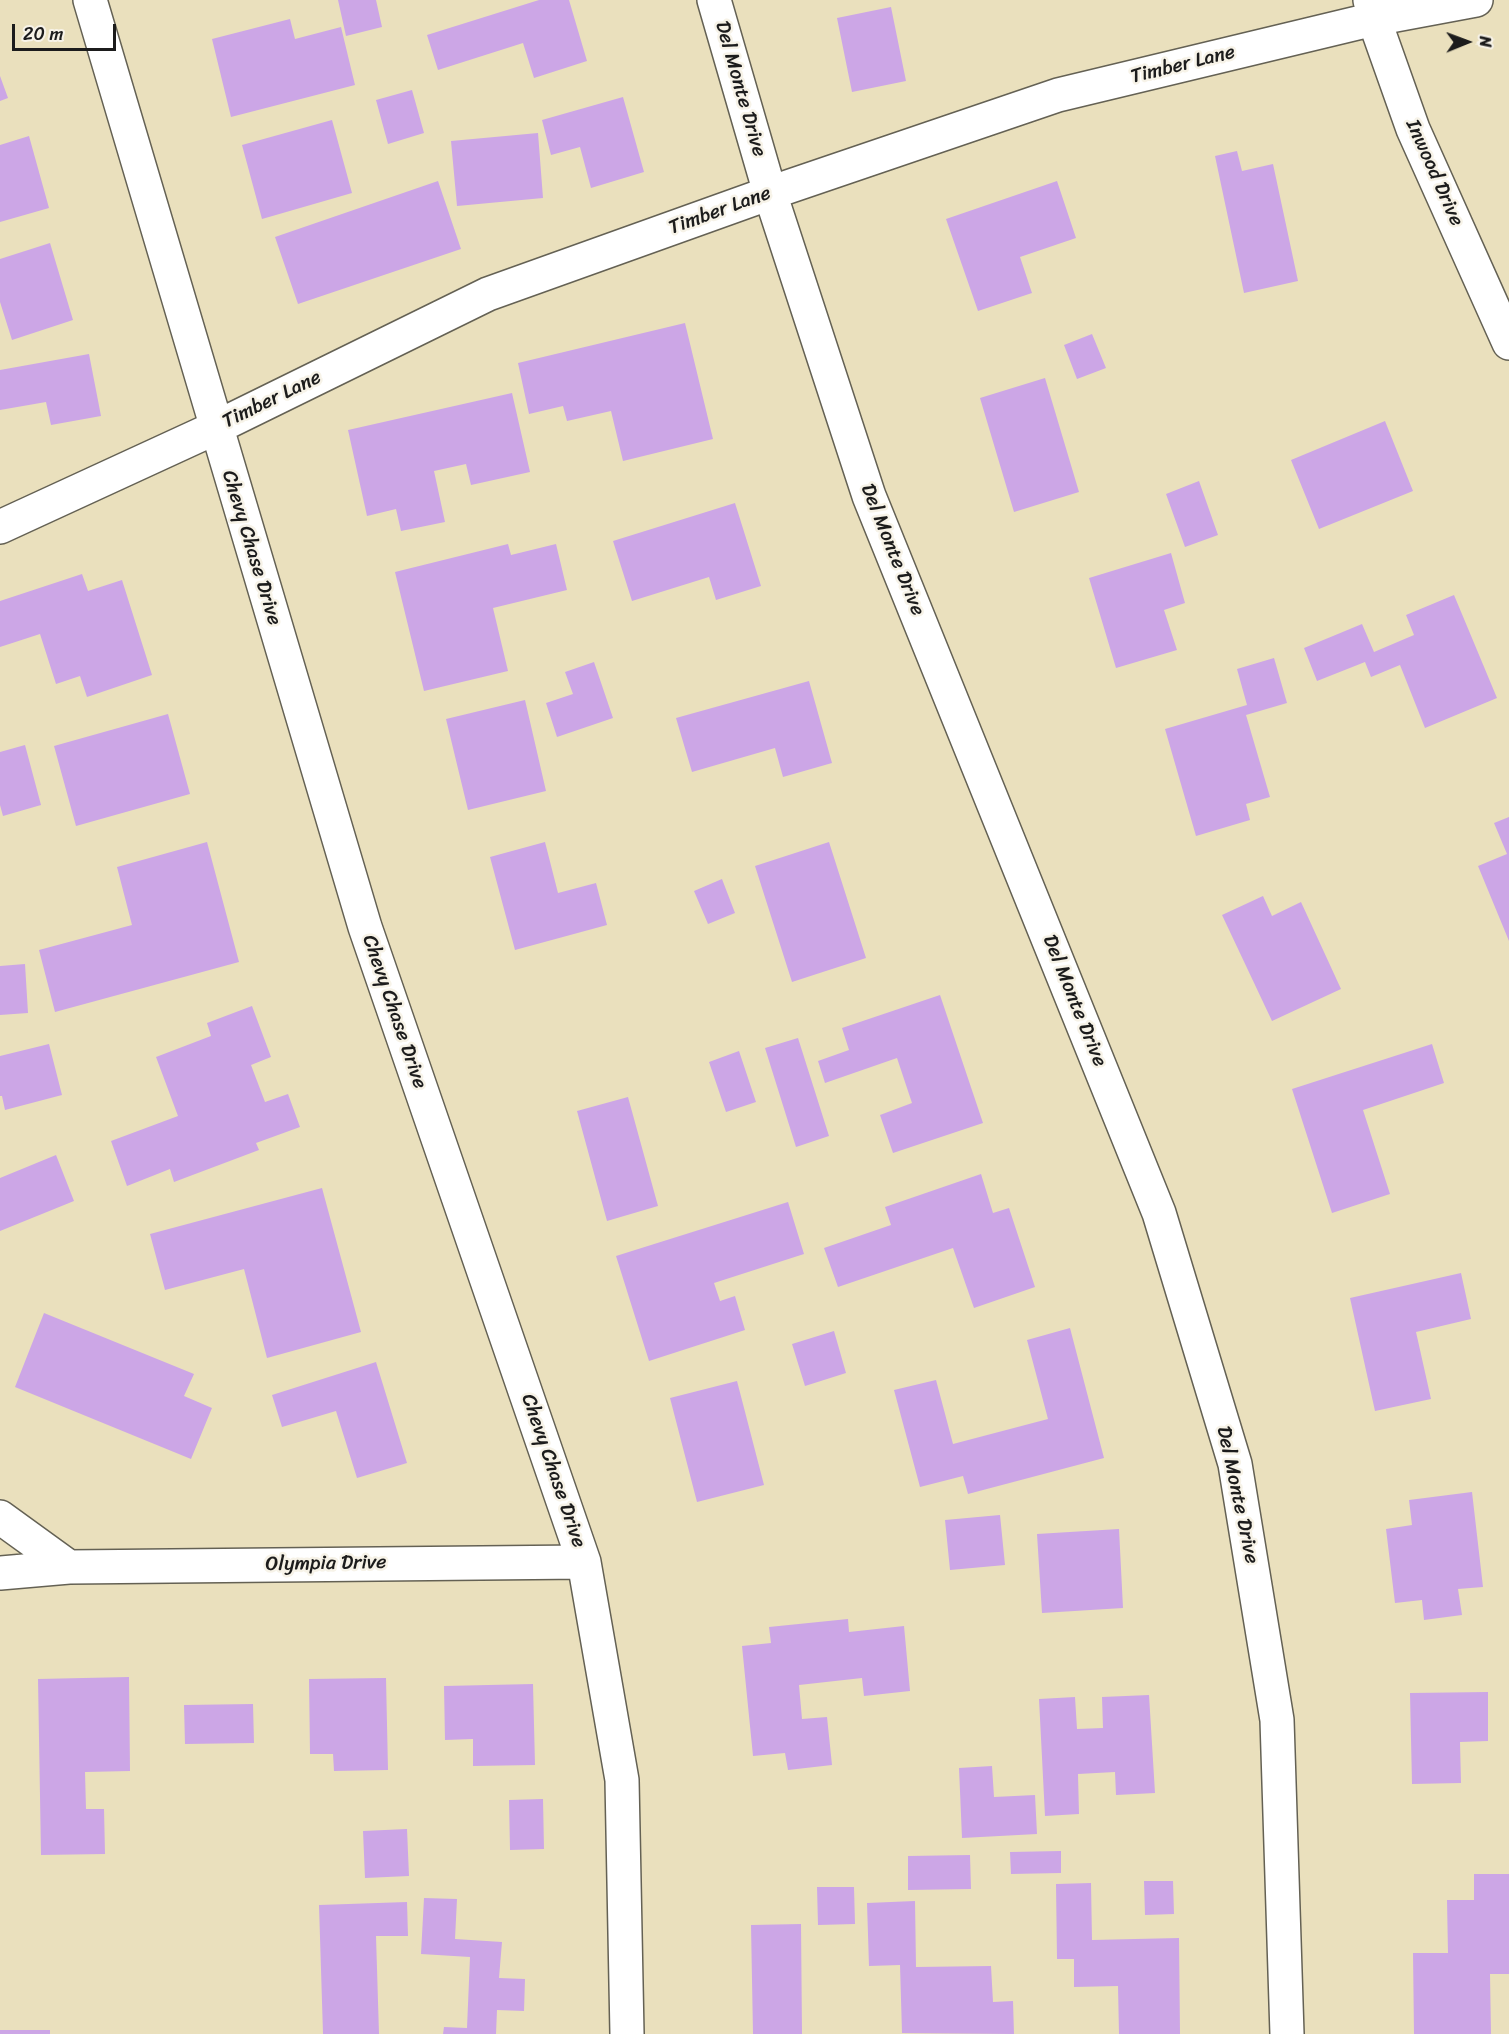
<!DOCTYPE html>
<style>
body{margin:0}
#map{position:relative;width:1509px;height:2034px;overflow:hidden;background:#eae0bd;font-family:Sriracha,sans-serif}
canvas{display:block}
.north{position:absolute;left:1437px;top:12px;width:60px;height:60px;-webkit-text-stroke:4px #f7f3e8;paint-order:stroke;rotate:89deg;font-size:16px;font-weight:700;line-height:24px;text-align:center;color:#1c1c1c}
.north::after{content:'';display:block;margin:auto;width:21px;height:27px;background:#1c1c1c;clip-path:polygon(50% 0,100% 100%,50% 72%,0 100%)}
.scale{position:absolute;left:12px;top:24px;width:104px;height:27px;box-sizing:border-box;border:3px solid #1c1c1c;border-top:0;padding-left:8px;font-size:18px;line-height:21px;white-space:nowrap;color:#1c1c1c;-webkit-text-stroke:4px #f7f3e8;paint-order:stroke}
</style>
<div id="map">
<canvas width="1509" height="2034"></canvas>
<div class="north">N</div>
<div class="scale">20 m</div>
</div>
<script>
const g = document.querySelector('canvas').getContext('2d');
g.lineJoin = 'round';
function fillPath(path, color) { g.fillStyle = color; g.fill(path, 'evenodd'); }
const shape = rows => new Path2D(rows.map(r => 'M' + r).join(''));
function stroke(path, color, width, dash) { g.strokeStyle = color; g.lineWidth = width; g.lineCap = dash ? 'butt' : 'round'; g.setLineDash(dash || []); g.stroke(path); }
function drawText(font, color, halo, rows, align = 'center') {
  g.font = font + ' Sriracha,sans-serif'; g.lineWidth = 5; g.setLineDash([]); g.textBaseline = 'middle'; g.strokeStyle = halo; g.fillStyle = color; for (const [text, x, y, turn = 0] of rows) {
    g.save(); g.translate(x, y); g.rotate((+turn || 0) * Math.PI / 180); g.textAlign = isNaN(turn) ? turn : align; if (halo) g.strokeText(text, 0, 0); g.fillText(text, 0, 0); g.restore();
  }
}
fillPath(shape([
 [338,0,376,0,382,27,346,36],
 [539,0,569,0,587,61,534,78,523,43,438,70,427,35],
 [891,7,906,81,852,92,837,18],
 [290,19,295,39,341,27,355,85,231,117,212,39],
 [0,76,8,98,0,101],
 [412,90,424,133,388,144,376,100],
 [623,97,644,172,591,188,580,147,551,155,542,120],
 [332,120,352,193,262,219,242,145],
 [538,133,543,198,457,206,451,141],
 [29,136,49,208,0,222,0,145],
 [1237,151,1242,171,1273,164,1298,281,1244,293,1215,156],
 [438,181,461,249,298,304,275,237],
 [1057,181,1076,238,1020,257,1032,293,978,311,946,219],
 [50,243,73,320,12,340,0,302,0,259],
 [685,323,713,439,623,461,611,411,567,421,563,406,529,414,518,363],
 [1092,334,1106,368,1077,379,1064,345],
 [89,354,101,416,51,425,46,402,0,410,0,370],
 [1045,378,1079,492,1014,512,980,398],
 [512,393,530,472,471,485,466,464,434,471,445,522,401,531,396,509,367,516,348,430],
 [1385,421,1413,491,1319,529,1291,460],
 [1199,481,1218,535,1185,547,1166,494],
 [735,503,761,586,716,600,709,577,632,601,613,541],
 [508,544,511,555,556,544,567,590,493,608,508,671,424,691,395,572],
 [1171,553,1185,603,1164,610,1177,650,1116,668,1089,578],
 [82,574,88,591,122,580,152,675,87,697,80,676,56,684,40,634,0,647,0,601],
 [1454,595,1497,698,1425,728,1400,665,1371,677,1365,662,1317,681,1304,648,1362,624,1374,652,1414,635,1406,615],
 [1274,658,1287,703,1246,715,1270,797,1246,804,1250,820,1196,836,1165,729,1247,705,1237,669],
 [594,662,613,718,557,737,546,703,573,694,565,672],
 [809,681,832,763,783,777,775,748,692,772,676,718],
 [525,700,546,791,468,810,446,719],
 [168,714,190,794,76,826,54,746],
 [25,745,41,805,3,816,0,805,0,752],
 [1509,817,1509,941,1478,866,1507,854,1494,823],
 [207,842,239,962,55,1012,39,950,132,925,117,867],
 [545,842,558,893,596,883,607,925,515,950,490,857],
 [829,842,866,958,792,982,755,866],
 [722,879,735,913,708,924,694,891],
 [1263,896,1272,916,1301,902,1341,989,1272,1021,1222,915],
 [25,964,28,1013,0,1015,0,966],
 [940,995,983,1123,893,1153,880,1115,912,1103,897,1058,825,1083,818,1061,849,1050,842,1028],
 [252,1006,271,1057,251,1065,265,1102,288,1094,300,1127,256,1143,259,1150,174,1182,170,1169,127,1186,111,1141,178,1116,156,1057,211,1036,207,1023],
 [798,1038,829,1136,796,1147,765,1048],
 [49,1044,62,1095,5,1110,2,1096,0,1096,0,1056],
 [1432,1044,1444,1083,1363,1110,1390,1194,1332,1213,1292,1089],
 [739,1051,756,1102,726,1112,709,1062],
 [628,1097,658,1206,607,1221,577,1111],
 [56,1155,74,1201,0,1231,0,1178],
 [981,1174,993,1213,1009,1208,1035,1287,974,1308,953,1248,838,1287,824,1248,891,1225,885,1207],
 [322,1188,361,1332,267,1358,244,1269,165,1290,150,1234],
 [788,1202,804,1254,714,1283,720,1301,735,1296,745,1330,649,1361,616,1256],
 [1461,1273,1471,1319,1416,1332,1431,1399,1375,1411,1350,1298],
 [44,1313,194,1374,184,1396,212,1408,191,1459,15,1387],
 [1070,1328,1104,1458,968,1494,963,1476,920,1487,894,1390,936,1380,953,1444,1048,1419,1027,1340],
 [834,1331,846,1373,805,1386,792,1344],
 [376,1362,407,1463,357,1478,336,1411,282,1427,272,1395],
 [737,1381,764,1485,697,1502,670,1398],
 [1472,1492,1483,1587,1458,1589,1462,1615,1424,1620,1422,1600,1395,1603,1386,1529,1412,1525,1409,1500],
 [1000,1515,1005,1565,950,1570,945,1520],
 [1119,1529,1123,1608,1042,1613,1037,1534],
 [848,1619,849,1632,904,1626,910,1691,864,1696,862,1678,799,1685,802,1719,827,1717,832,1765,788,1770,785,1753,753,1756,742,1646,771,1643,769,1627],
 [129,1677,130,1771,85,1772,86,1809,104,1809,105,1854,41,1855,38,1679],
 [386,1678,388,1770,334,1771,333,1754,310,1754,309,1679],
 [533,1684,535,1765,473,1766,473,1739,445,1740,444,1686],
 [1488,1692,1488,1741,1460,1742,1461,1783,1412,1784,1410,1693],
 [1149,1695,1155,1793,1116,1795,1115,1772,1078,1774,1079,1814,1045,1816,1039,1699,1075,1697,1077,1729,1103,1728,1102,1697],
 [253,1704,254,1743,185,1744,184,1705],
 [992,1766,994,1797,1035,1795,1037,1834,962,1838,959,1768],
 [543,1799,544,1849,510,1850,509,1800],
 [407,1829,409,1876,365,1878,363,1831],
 [1061,1851,1061,1873,1011,1874,1010,1852],
 [970,1855,971,1889,908,1890,908,1856],
 [1474,1874,1509,1874,1509,1974,1490,1974,1491,2034,1414,2034,1413,1953,1448,1953,1447,1900,1474,1900],
 [1144,1881,1173,1881,1174,1914,1145,1915],
 [1091,1883,1092,1940,1179,1938,1180,2034,1119,2034,1118,1986,1074,1987,1074,1959,1057,1959,1056,1884],
 [817,1887,854,1887,855,1924,818,1925],
 [424,1898,457,1899,455,1939,502,1942,499,1978,525,1979,524,2011,497,2010,496,2034,443,2034,444,2027,467,2028,470,1957,421,1954],
 [915,1901,916,1967,991,1966,993,2002,1013,2001,1014,2034,902,2033,900,1965,869,1966,867,1903],
 [407,1902,408,1936,376,1936,379,2034,323,2034,319,1905],
 [801,1924,802,2034,753,2034,751,1925],
 [0,2030,50,2030,50,2034,0,2034]
]), '#cca6e6');
const minor = shape([
 [90,0,365,927,584,1562,622,1780,627,2034],
 [714,0,770,193,869,496,1159,1213,1235,1464,1277,1720,1287,2034],
 [1370,0,1374,19,1413,129,1509,343],
 [0,527,215,428,488,294,770,193,1058,95,1374,19,1476,0],
 [0,1517,69,1567,584,1562],
 [0,1573,69,1567]
]);
stroke(minor, '#646154', 36);
stroke(minor, '#fff', 33);
drawText('20px', '#1c1c1c', '#f7f3e8', [
 ["Timber Lane",1183,65,-14],
 ["Del Monte Drive",740,89,74],
 ["Inwood Drive",1434,173,66],
 ["Timber Lane",720,211,-20],
 ["Timber Lane",272,400,-26],
 ["Chevy Chase Drive",251,548,73],
 ["Del Monte Drive",892,550,68],
 ["Del Monte Drive",1074,1001,68],
 ["Chevy Chase Drive",394,1012,71],
 ["Chevy Chase Drive",553,1471,71],
 ["Del Monte Drive",1237,1495,78],
 ["Olympia Drive",326,1564,-1]
]);
</script>
